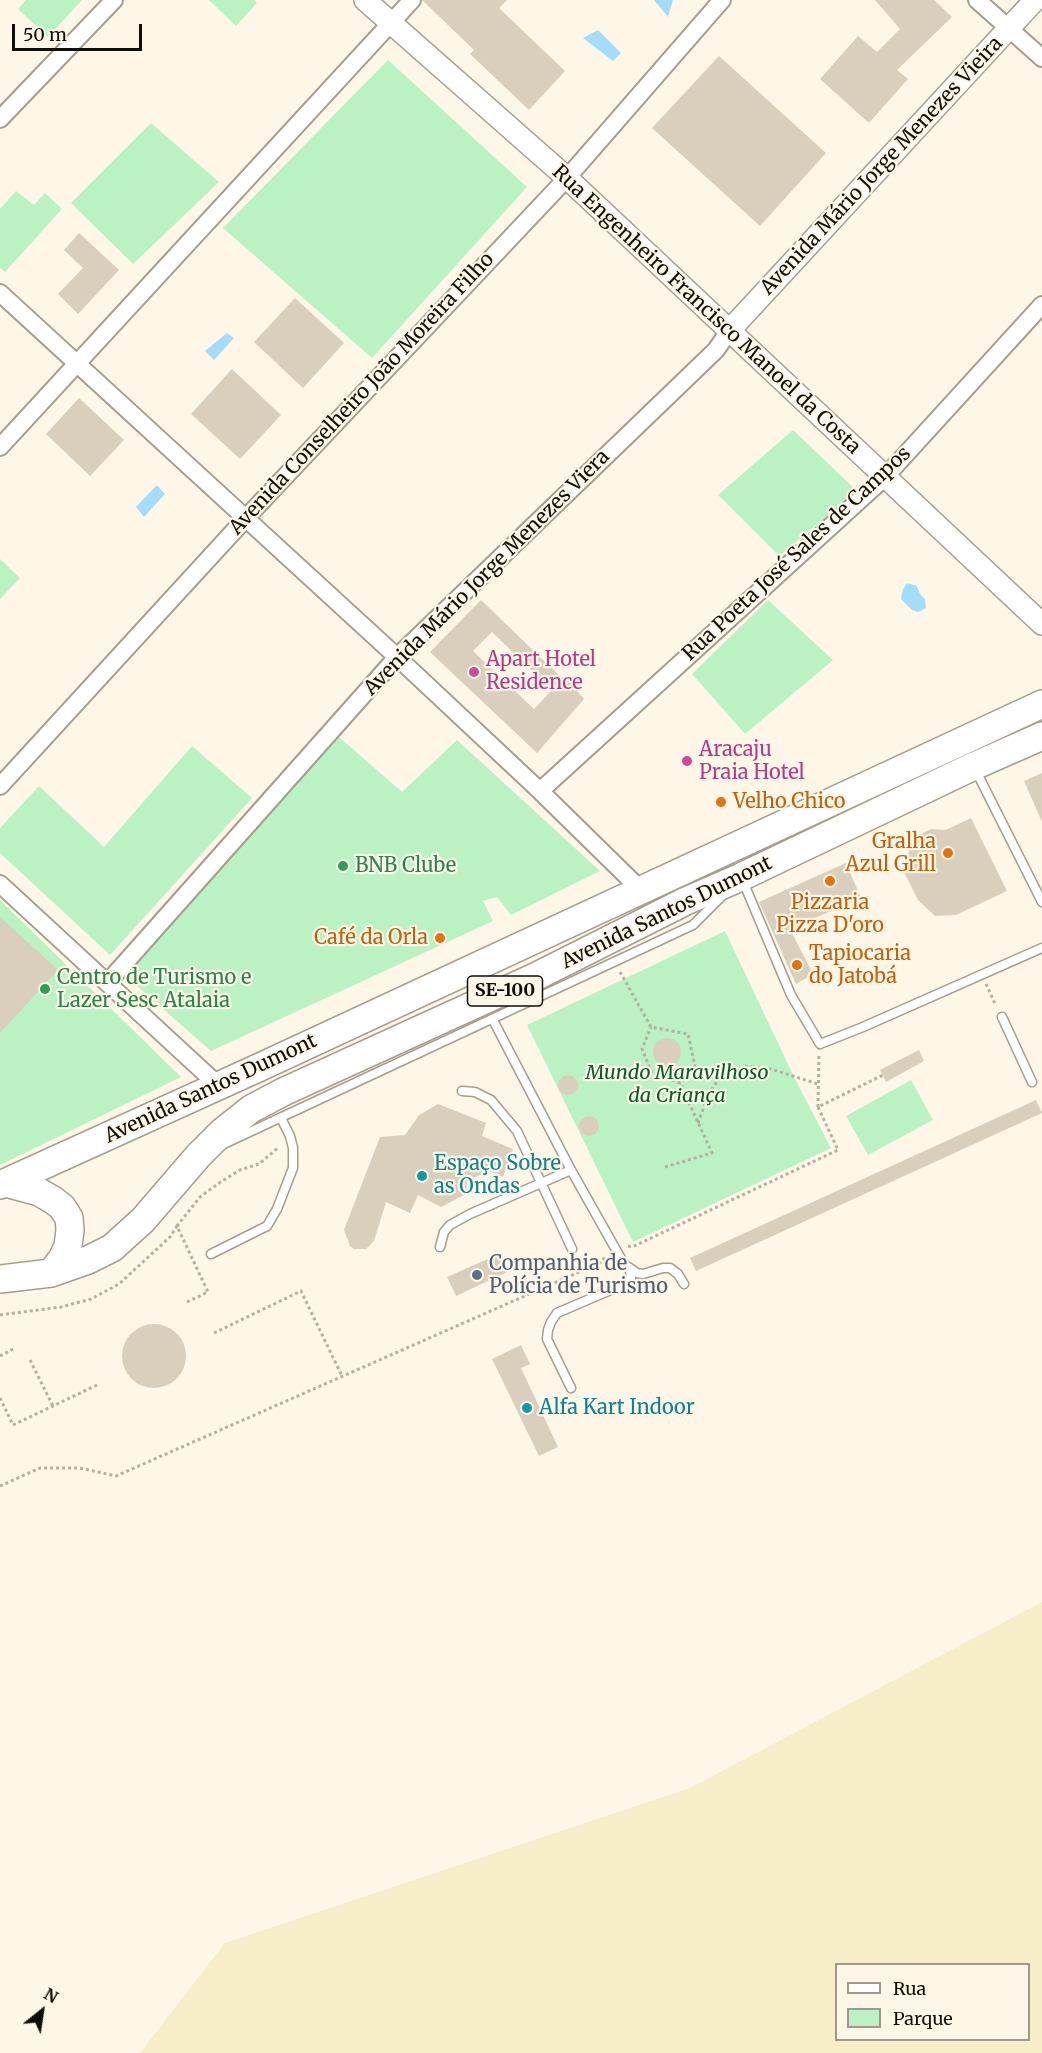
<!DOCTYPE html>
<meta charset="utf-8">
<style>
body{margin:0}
#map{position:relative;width:1042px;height:2053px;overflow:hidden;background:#fef6e6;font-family:Merriweather,serif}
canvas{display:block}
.legend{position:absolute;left:835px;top:1963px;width:195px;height:78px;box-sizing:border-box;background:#fef6e6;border:2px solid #9f998d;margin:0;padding:8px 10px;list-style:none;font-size:18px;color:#110e07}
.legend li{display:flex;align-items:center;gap:12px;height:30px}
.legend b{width:30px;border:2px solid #9f998d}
.north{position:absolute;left:12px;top:1981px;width:60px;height:60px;-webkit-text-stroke:4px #fef6e6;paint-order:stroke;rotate:30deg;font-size:16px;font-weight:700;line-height:24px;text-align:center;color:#110e07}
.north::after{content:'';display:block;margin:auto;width:21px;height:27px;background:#110e07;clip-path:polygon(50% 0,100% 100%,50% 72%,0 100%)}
.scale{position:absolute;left:12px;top:24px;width:130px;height:27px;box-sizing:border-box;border:3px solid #110e07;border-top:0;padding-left:8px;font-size:18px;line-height:21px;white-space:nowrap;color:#110e07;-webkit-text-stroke:4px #fef6e6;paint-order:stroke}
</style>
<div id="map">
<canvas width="1042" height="2053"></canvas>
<ul class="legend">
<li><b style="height:8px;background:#fff"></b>Rua</li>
<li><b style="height:16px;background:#baf2c4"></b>Parque</li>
</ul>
<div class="north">N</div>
<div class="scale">50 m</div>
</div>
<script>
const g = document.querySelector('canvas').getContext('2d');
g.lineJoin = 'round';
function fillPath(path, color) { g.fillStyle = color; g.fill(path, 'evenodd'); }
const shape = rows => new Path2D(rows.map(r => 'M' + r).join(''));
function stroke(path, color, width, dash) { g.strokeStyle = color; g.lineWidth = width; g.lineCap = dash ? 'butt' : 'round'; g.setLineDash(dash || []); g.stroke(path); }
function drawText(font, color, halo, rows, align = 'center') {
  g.font = font + ' Merriweather,serif'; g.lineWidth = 4.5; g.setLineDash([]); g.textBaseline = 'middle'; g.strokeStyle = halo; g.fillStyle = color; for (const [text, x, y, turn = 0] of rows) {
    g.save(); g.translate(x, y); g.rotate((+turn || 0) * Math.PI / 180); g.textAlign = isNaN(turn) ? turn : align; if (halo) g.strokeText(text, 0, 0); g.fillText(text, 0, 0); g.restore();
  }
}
fillPath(shape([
 [26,0,82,0,48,37,18,9],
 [209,0,254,0,257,3,236,26],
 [388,60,527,187,372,358,223,228],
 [151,123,219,182,133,264,71,203],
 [16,191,34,205,45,193,62,209,5,272,0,268,0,209],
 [793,430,857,491,779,556,718,495],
 [0,559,20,578,0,599],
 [768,600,833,660,745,734,692,674],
 [339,737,402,792,457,740,600,871,511,915,497,897,483,901,493,921,211,1051,123,974],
 [192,746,252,798,110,955,0,853,0,828,39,786,104,847],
 [0,900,181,1077,0,1165],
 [725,931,794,1077,831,1148,633,1242,527,1025],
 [911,1080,933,1120,868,1155,846,1116]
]), '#baf2c4');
fillPath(shape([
 [1042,1602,1042,2053,140,2053,225,1943,690,1788],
 [836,1964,1028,1964,1028,2040,836,2040]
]), '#f7edc8');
fillPath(shape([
 [654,0,673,0,668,17],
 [598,30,621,53,613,61,583,38],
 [227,333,234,338,214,360,205,351],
 [157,485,165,494,144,517,136,507],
 [907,583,917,586,920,594,925,599,926,608,918,612,912,610,901,599,903,589]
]), '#a4ddf9');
fillPath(shape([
 [422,0,507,0,499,8,565,71,529,110,470,54,474,50],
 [875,0,934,0,952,17,897,70,908,79,869,123,820,79,858,36,877,52,900,29],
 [719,56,826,153,760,226,652,128],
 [79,233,119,270,78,314,58,294,83,268,64,250],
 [295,298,344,343,303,388,254,342],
 [232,369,281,415,240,459,191,414],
 [79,398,124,440,90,476,46,434],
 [481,600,563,679,565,677,584,699,537,753,430,652],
 [492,632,552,690,534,709,473,651],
 [1042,773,1042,822,1024,781],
 [971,818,1007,891,956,915,935,916,918,900,902,868,915,837,931,829,946,830],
 [846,863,861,898,790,929,813,974,796,984,759,902],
 [0,917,58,970,0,1033],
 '653 1052a14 14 0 1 1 28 0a14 14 0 1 1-28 0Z',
 [919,1050,924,1061,886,1082,880,1070],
 '558 1085a10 10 0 1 1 20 0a10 10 0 1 1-20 0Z',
 [1036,1100,1042,1113,696,1271,690,1258],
 [438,1104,486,1123,482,1136,513,1149,503,1177,489,1171,467,1181,466,1194,441,1207,418,1195,410,1213,386,1202,374,1241,366,1249,354,1249,350,1246,344,1230,380,1137,405,1135,419,1115],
 '579 1126a10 10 0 1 1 20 0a10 10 0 1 1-20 0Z',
 [499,1254,507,1272,456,1296,447,1277],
 '122 1356a32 32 0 1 1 64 0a32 32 0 1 1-64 0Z',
 [521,1345,530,1364,521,1368,558,1447,539,1456,492,1359]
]), '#d9cfbc');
const service = shape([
 [975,769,1042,902],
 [742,879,791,995,820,1044,863,1027,1042,948],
 [1002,1017,1032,1082],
 [493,1020,571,1170,624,1264,637,1273,643,1274,663,1268,670,1268,678,1274,684,1284],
 [462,1091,475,1092,491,1100,517,1131,572,1249],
 [226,1143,693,925,722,896],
 [440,1247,444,1232,450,1225,470,1214,571,1170],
 [211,1254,267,1226,277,1209,293,1168,293,1148,290,1136,281,1118],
 [571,1388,547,1339,548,1330,551,1322,557,1313,627,1283,631,1278,630,1270]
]);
const minor = shape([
 [977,0,1042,58],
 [0,119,114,0],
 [0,293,397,657,540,791,642,891],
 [0,447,412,0],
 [0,786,245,519,567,178,722,0],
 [540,791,885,477,1042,305],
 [0,884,219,1086],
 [108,982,397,657,716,350,729,331]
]);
const tertiary = shape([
 [365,0,567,178,1042,624],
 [729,331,1035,0]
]);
const primary = shape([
 [6,1183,39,1192,53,1200,62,1207,69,1218,70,1230,68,1246,62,1259,51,1273],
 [0,1185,258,1068,1042,704],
 [0,1279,51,1273,88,1260,112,1248,143,1220,198,1156,222,1132,251,1109,283,1092,535,977,686,901,741,877,974,766,1042,736]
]);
stroke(service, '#a79d8b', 11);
stroke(minor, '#a79d8b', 20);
stroke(tertiary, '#a79d8b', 24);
stroke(primary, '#a79d8b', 30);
stroke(shape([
 [620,972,651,1027,688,1034,695,1066,680,1083,652,1073,642,1049,651,1027],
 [986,984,996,1006],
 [818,1107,819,1055],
 [698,1123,709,1093,719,1079,744,1066,771,1069,818,1084],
 [665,1167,712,1153,680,1083],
 [628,1246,632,1247,838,1150,818,1107,883,1075],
 [187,1302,208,1292,177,1226,200,1197,219,1183,240,1170,259,1164,279,1147],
 [0,1315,61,1307,91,1299,119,1284,170,1237,177,1226],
 [214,1333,301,1291,342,1376],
 [0,1356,13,1349],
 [30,1360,53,1406],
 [0,1398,13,1425,97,1385],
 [0,1486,40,1468,80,1468,116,1476,602,1262,605,1256]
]), '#b6afa2', 3, [3, 3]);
stroke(service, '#fff', 8);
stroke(minor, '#fff', 16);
stroke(tertiary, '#fff', 21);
stroke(primary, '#fff', 27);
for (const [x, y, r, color] of [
 [474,672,6,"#d1479c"],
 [687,761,6,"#d1479c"],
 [721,802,6,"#e8710a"],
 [948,853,6,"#e8710a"],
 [343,866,6,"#2e9e5b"],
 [830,881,6,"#e8710a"],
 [440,938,6,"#e8710a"],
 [797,965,6,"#e8710a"],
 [45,989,6,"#2e9e5b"],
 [422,1176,6,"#0f9aa8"],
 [477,1275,6,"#5c6f8a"],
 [527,1408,6,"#0f9aa8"]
]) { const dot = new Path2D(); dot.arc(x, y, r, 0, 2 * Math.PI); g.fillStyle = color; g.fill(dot); stroke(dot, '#fef6e6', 2); }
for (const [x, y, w] of [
 [505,991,75]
]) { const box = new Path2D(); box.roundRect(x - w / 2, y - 15, w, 30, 4.5); g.fillStyle = '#fef6e6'; g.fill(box); stroke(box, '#110e07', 1.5); }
drawText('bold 18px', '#110e07', null, [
 ["SE-100",505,991]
]);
drawText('20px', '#110e07', '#fef6e6', [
 ["Avenida Mário Jorge Menezes Vieira",882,166,-47],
 ["Rua Engenheiro Francisco Manoel da Costa",706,310,43],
 ["Avenida Conselheiro João Moreira Filho",362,394,-47],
 ["Rua Poeta José Sales de Campos",797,554,-43],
 ["Avenida Mário Jorge Menezes Viera",487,573,-45],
 ["Avenida Santos Dumont",667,913,-26],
 ["Avenida Santos Dumont",211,1089,-25]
]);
drawText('20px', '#b23c85', '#fef6e6', [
 ["Apart Hotel",486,660],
 ["Residence",486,683],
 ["Aracaju",699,750],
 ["Praia Hotel",699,773]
], 'left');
drawText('20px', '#c56008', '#fef6e6', [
 ["Velho Chico",733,802],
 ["Gralha",936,842,"right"],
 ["Azul Grill",936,865,"right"],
 ["Pizzaria",830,903,"center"],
 ["Pizza D'oro",830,926,"center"],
 ["Café da Orla",428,938,"right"],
 ["Tapiocaria",809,954],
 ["do Jatobá",809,977]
], 'left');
drawText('20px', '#27864d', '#fef6e6', [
 ["BNB Clube",355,866],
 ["Centro de Turismo e",57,978],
 ["Lazer Sesc Atalaia",57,1001]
], 'left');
drawText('italic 20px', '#015e27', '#fef6e6', [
 ["Mundo Maravilhoso",677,1073],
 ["da Criança",677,1096]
]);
drawText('20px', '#0d838f', '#fef6e6', [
 ["Espaço Sobre",434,1164],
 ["as Ondas",434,1187],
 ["Alfa Kart Indoor",539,1408]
], 'left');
drawText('20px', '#4e5e75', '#fef6e6', [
 ["Companhia de",489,1264],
 ["Polícia de Turismo",489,1287]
], 'left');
</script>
